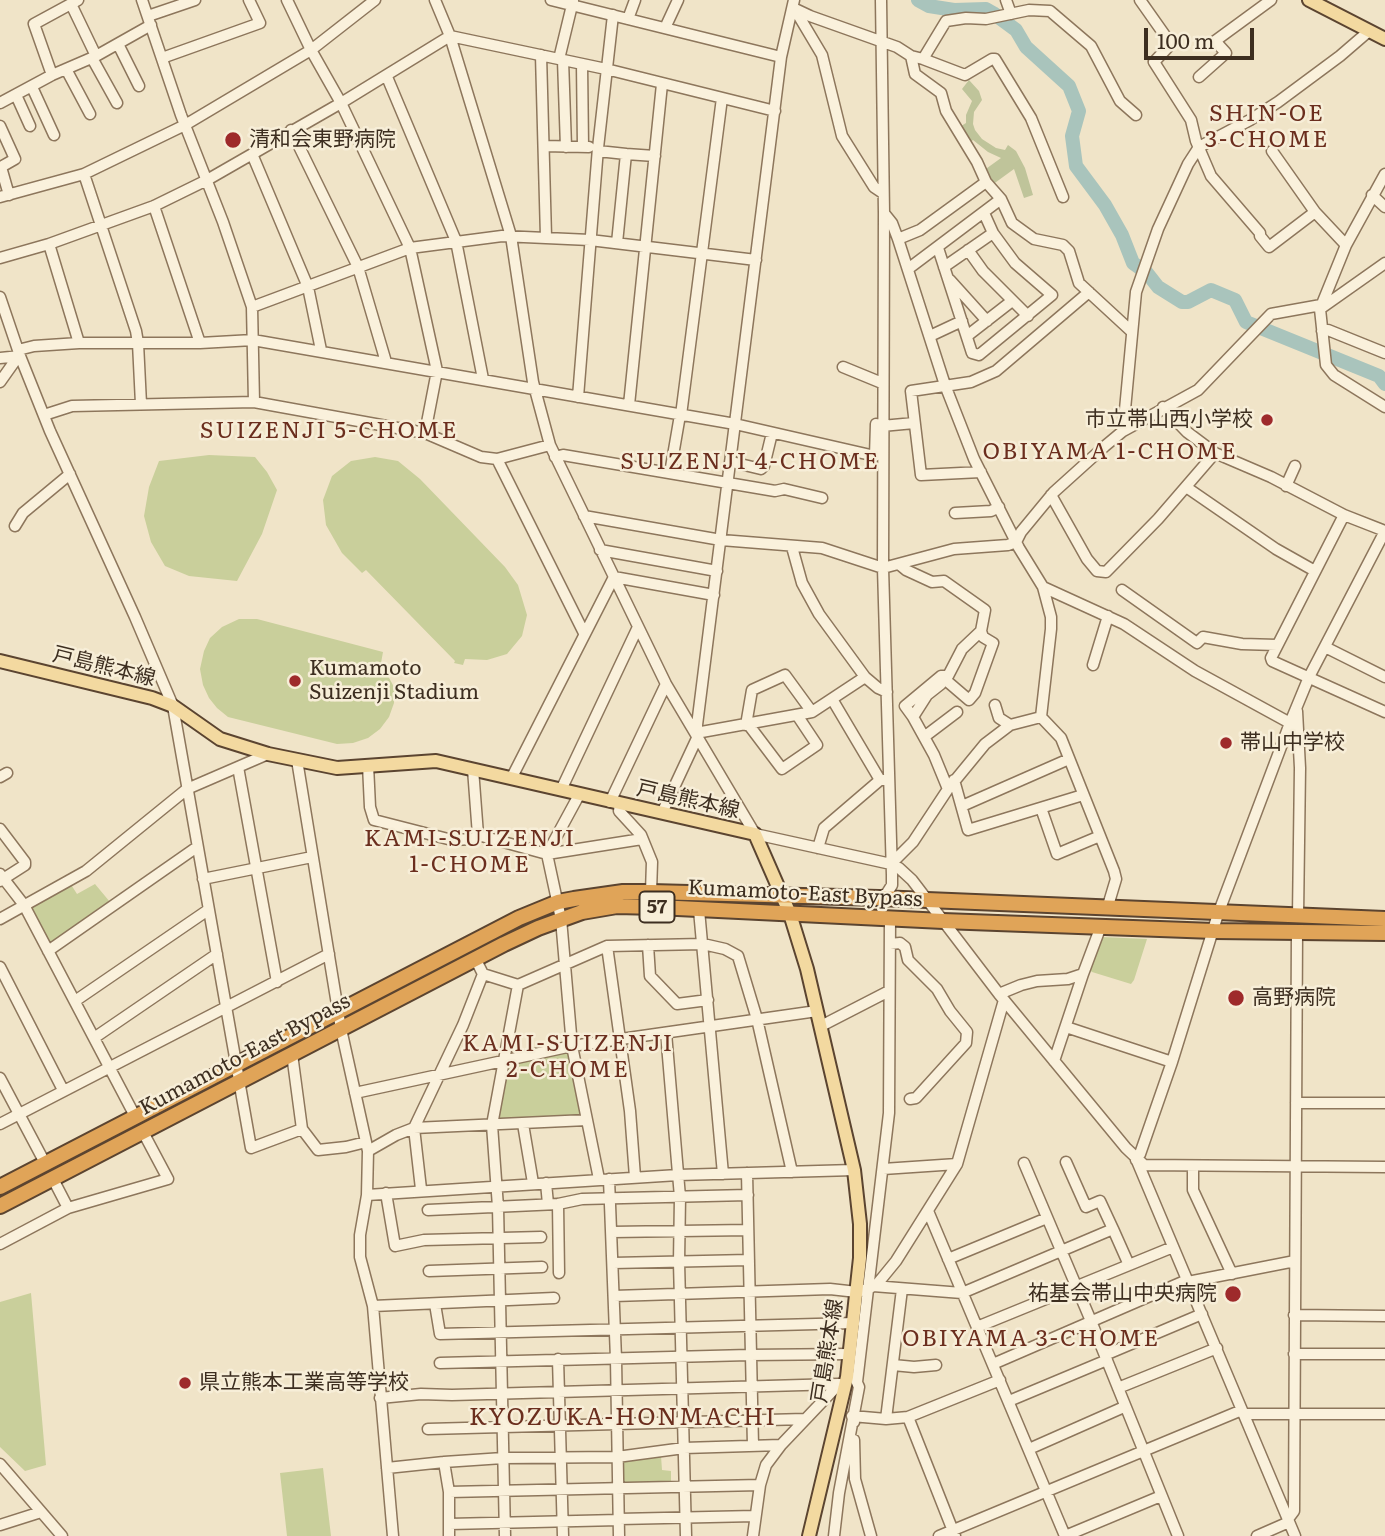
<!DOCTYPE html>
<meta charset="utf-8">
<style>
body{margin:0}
#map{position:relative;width:1385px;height:1536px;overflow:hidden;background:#f0e4c8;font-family:Literata,serif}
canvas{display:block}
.scale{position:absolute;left:1144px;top:28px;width:110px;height:32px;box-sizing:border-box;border:4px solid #3d2e20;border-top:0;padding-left:9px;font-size:21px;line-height:24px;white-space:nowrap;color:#3d2e20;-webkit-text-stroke:5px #f7eed8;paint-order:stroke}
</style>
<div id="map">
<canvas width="1385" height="1536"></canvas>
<div class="scale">100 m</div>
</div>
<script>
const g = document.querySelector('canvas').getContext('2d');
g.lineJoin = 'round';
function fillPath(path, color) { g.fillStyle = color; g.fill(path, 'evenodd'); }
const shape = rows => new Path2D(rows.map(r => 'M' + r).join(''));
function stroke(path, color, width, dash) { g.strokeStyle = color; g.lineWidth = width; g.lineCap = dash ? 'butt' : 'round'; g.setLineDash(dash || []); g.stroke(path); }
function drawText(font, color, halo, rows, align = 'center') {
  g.font = font + ' Literata,"Noto Sans JP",serif'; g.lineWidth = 5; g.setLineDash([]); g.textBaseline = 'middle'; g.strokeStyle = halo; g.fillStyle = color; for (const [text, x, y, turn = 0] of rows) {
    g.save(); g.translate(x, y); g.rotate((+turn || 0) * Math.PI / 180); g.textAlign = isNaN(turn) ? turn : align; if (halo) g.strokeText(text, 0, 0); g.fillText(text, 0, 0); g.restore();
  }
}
fillPath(shape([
 [209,455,255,457,267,472,277,490,262,534,237,581,189,576,165,566,151,542,144,516,149,487,159,461],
 [375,457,398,461,420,479,505,567,518,585,527,615,522,636,507,654,487,660,465,659,463,665,454,663,455,661,366,570,362,573,342,553,326,525,323,500,332,476,351,461],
 [239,619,257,619,383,652,381,663,394,687,394,703,389,717,380,729,368,738,353,743,337,744,228,717,217,708,209,698,203,685,200,669,204,651,210,638,222,627],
 [70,883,77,894,95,884,110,902,51,944,30,906],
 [1101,937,1147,939,1134,980,1131,984,1092,972,1089,969],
 [568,1053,582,1117,498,1122,496,1119,509,1064],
 [31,1293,46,1465,25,1471,0,1447,0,1302],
 [661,1456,662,1470,671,1471,671,1484,622,1486,621,1461],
 [323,1468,331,1536,287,1536,280,1473]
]), '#c9cf9b');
fillPath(shape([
 [969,80,979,91,982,100,974,112,973,124,975,130,982,139,996,148,1005,150,1008,145,1016,151,1025,168,1033,195,1024,198,1014,169,992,185,983,171,1001,158,988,152,973,140,968,144,958,128,966,123,966,115,972,101,962,89]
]), '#bfc49a');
stroke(shape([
 [918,0,929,6,954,10,986,9,993,13,1016,30,1026,47,1069,86,1079,111,1072,136,1076,166,1105,205,1122,235,1133,263,1147,273,1158,287,1182,302,1188,302,1211,290,1235,300,1246,322,1379,376,1385,384]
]), '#a9c4bc', 14);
const minor = shape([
 [142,0,181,115,223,222,252,307,254,402],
 [287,0,311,50,341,103,410,248,437,371,425,433],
 [435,0,450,36,511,236,533,382,550,445,666,684,755,834,891,864,899,868,912,880,999,994,1126,1148,1144,1165,1385,1167],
 [551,0,781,57],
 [794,0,781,57,696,733,812,712,865,677],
 [1006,0,1011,14],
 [1140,0,1171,44,1154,62,1191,120,1196,141,1211,176,1260,233,1260,236,1269,247,1315,212],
 [71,4,96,56],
 [793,8,810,16,897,47,911,56,923,59,946,21,966,18,986,19,1029,10,1050,11,1091,46,1120,101,1136,115],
 [794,8,822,55,842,136,874,187,883,193],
 [148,16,195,0],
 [628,19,635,0],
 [665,28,678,0],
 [118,44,139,86],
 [541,55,546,237],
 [911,56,915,74,941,93,946,111,977,162,986,182,1001,199,1012,223,1034,239,1063,245,1069,251,1079,283,1131,331],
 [92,58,117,103],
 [162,58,260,23,249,0],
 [559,59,573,1],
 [923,59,965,75,992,59,995,59,1031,118,1063,197],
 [563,60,566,147],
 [582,64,583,147],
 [66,69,90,114],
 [52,75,34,24,78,0],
 [387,77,456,241,483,379],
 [1199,77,1226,53,1215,41,1271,0],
 [32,87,54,135],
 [16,95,30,126],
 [0,103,52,75,96,56,151,25],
 [0,126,15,159,1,167,9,195],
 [291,130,358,267,386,362],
 [544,146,589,147],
 [598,151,626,154],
 [1272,151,1315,212,1346,245],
 [252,154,308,287,321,350],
 [84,174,136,331,138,343,141,404],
 [1385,174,1346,245,1320,309,1326,365,1334,375,1385,407],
 [1372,195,1385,207],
 [0,197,84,174,185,125,311,50,375,0],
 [154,206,200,343],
 [884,213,892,223,898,239,945,385,974,459,1019,548,1043,587,1051,617,1051,629,1041,717],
 [898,239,920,230,986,182],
 [617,243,626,154,655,156],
 [49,244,79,343],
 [938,248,972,353,979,355,1052,295,1015,263,993,233,984,213],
 [968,250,983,271,1028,316],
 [0,258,49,244,154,206,207,180,341,103,450,36,606,69,775,111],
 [944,267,993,233],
 [908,269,1001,199],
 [950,280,987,321],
 [0,297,20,356,50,431,135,617,173,706,251,1148,302,1129,318,1150,346,1147,366,1142],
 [252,307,410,248,502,236,590,240,756,260],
 [1320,309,1385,263],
 [1322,331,1328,330,1385,353],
 [930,336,962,321],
 [967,336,1012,301],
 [18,350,34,346,79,343,200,343,253,340,735,424,875,456,876,424,882,426,914,423],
 [0,358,20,356],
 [843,367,882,383],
 [0,382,17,358],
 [578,397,598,148,613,15],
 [629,405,662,84],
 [1163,407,1187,432,1215,453,1271,477,1344,515,1385,531],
 [44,415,72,406,254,402,425,433,481,457,497,459,550,445],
 [681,415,722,98],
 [1123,431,1136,292,1158,229,1188,164,1199,147,1250,120,1278,102,1340,56,1369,31],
 [555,457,563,455,775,491,784,489,822,498],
 [497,459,584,633],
 [736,463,761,469,764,466,772,433],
 [981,472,921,475,911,391,971,382,996,371,1089,292],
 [670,473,680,415],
 [1286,486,1295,466],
 [1186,487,1276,549,1315,571],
 [1051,495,1087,559,1097,571,1106,572,1158,519,1215,453],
 [955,513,991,511,999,507],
 [1344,515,1271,658,1272,661,1385,712],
 [584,516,721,540,822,548,883,568,954,549,1008,545,1016,542,1021,532,1054,492,1105,446,1123,431,1198,390,1271,314,1321,305],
 [15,526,23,513,70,474],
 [792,547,802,583,819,614,865,677,878,688,887,692],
 [600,550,717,571],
 [900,565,906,570,932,582,944,581,985,610,981,631,962,649,948,676,941,676,905,706,913,717,927,695,941,684],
 [1043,587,1124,624,1195,671,1290,723],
 [1122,590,1197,643,1203,637,1242,644,1277,645],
 [1325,647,1385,677],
 [1093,665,1108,616],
 [941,676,969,700,975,693,993,643,983,637,981,631],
 [832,699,880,780],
 [995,705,999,718,1010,725],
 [1297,711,1300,768,1298,916],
 [913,717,934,755,948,789],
 [1041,717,1061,738,1114,871,1116,879,1107,909],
 [748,724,782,769,817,745,797,715],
 [746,725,752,690,785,675,812,712],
 [924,737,957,712],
 [297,760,341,1029,368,1151,367,1195,360,1235,360,1257,373,1306,393,1536],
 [368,765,370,807,374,820,452,840,473,839,478,835],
 [238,767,277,982],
 [473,769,478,835,547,854,642,839],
 [0,777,7,773],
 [512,777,614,577,714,595],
 [954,780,968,830,1083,795],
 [561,790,638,627],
 [579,795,547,854,561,919,572,1046,599,1179],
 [610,802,666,684],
 [620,804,619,811,641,835,652,862,651,892],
 [962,806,1069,759],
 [1041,808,1057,854,1100,836],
 [662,813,698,736],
 [0,829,25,862,25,865,0,881],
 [818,848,824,828,880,780,888,780],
 [891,864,913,842,948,789,985,744,1010,725,1041,717],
 [0,874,24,905,136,1118],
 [203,879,312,857],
 [879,898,887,893,892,885,892,875,883,568,884,213,881,0],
 [699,910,723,1174],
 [0,919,86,871,187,789,268,754],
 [890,944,900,943,905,947,908,960,937,989,950,1011,967,1032,966,1043,916,1098,910,1099],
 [648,945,650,976,677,1004,708,1000],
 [607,946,630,1111,635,1177],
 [48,951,197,847],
 [476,960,483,974,518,985,607,946,703,944,725,949,738,956,757,1019,792,1172],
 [0,967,63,1090],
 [999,994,1021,985,1037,981,1068,979,1083,974],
 [75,1001,208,910],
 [821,1026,889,991],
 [1066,1027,1172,1062],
 [666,1033,680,1197,679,1262,686,1536],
 [94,1038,217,954],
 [292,1054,302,1129],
 [1054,1061,1083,974,1101,926],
 [0,1078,45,1163],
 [355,1093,572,1046,817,1011],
 [1296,1103,1385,1103],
 [0,1124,329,954],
 [523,1124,533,1183],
 [368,1151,396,1135,414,1128,587,1120],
 [1136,1160,1140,1154,1172,1062,1218,914,1290,723,1309,677,1385,531],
 [1137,1161,1295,1536],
 [1066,1162,1086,1207,1100,1201,1113,1229],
 [1024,1163,1091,1321,1178,1536],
 [1193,1166,1193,1190,1232,1274],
 [883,1169,957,1164],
 [747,1173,753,1446],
 [609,1179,616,1359,619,1536],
 [546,1183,548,1204],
 [421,1189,414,1128,463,1025,483,974],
 [386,1193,395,1246,424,1240,541,1237],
 [367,1195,678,1175,854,1170],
 [558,1204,559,1273],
 [68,1208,168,1179,143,1132],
 [428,1210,558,1204,582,1199,748,1195],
 [928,1211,1065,1536],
 [612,1232,748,1230],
 [0,1244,68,1208,53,1179],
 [948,1259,1047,1218],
 [613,1263,749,1260],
 [429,1271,542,1267],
 [1188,1282,1295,1261],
 [873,1286,962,1293,1113,1229,1129,1265,1173,1247],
 [614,1296,830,1289,857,1292,870,1288,878,1283,896,1261,957,1164,1004,1000],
 [435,1304,440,1334,854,1323],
 [373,1306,554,1298],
 [1294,1315,1385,1316],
 [977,1327,1129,1265],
 [1294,1354,1385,1354],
 [1105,1355,1202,1314],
 [558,1359,563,1536],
 [440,1363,749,1355,850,1354],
 [993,1364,1187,1280],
 [893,1365,914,1367,936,1365],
 [857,1382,889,1113,890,918],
 [1118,1388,1217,1348],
 [380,1398,421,1394,452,1395,838,1384],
 [1009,1401,1107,1360],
 [1244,1414,1385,1414],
 [908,1417,955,1536],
 [886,1419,902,1289],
 [854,1422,852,1416,886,1419,908,1417,1000,1380],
 [428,1429,805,1419],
 [854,1440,855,1479,871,1536],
 [1029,1449,1124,1407],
 [444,1462,449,1492,449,1536],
 [0,1464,62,1536],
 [387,1468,444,1462,503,1458,617,1457,684,1448,781,1445],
 [449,1492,760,1485],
 [619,1519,755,1516],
 [1288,1519,1294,1511,1297,931],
 [449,1524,619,1520],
 [0,1525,41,1512],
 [505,1536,498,1207,492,1125,518,985],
 [753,1536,760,1485,766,1465,781,1445,839,1384],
 [834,1536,839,1493,859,1387,855,1378],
 [939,1536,1242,1410],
 [1065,1536,1161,1496],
 [1257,1536,1289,1522]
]);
const major = shape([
 [1309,0,1385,39],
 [0,661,152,698,173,706,220,739,268,754,337,768,436,761,755,834,790,914,807,969,854,1170,860,1224,860,1258,847,1377,809,1536]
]);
const highway = shape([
 [0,1187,519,918,558,902,574,899,623,892,651,892,879,898,1385,919],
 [0,1206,504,944,538,928,582,912,617,906,657,907,943,921,1214,931,1385,933]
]);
stroke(minor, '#8d765c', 13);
stroke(major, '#5b4430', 16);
stroke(highway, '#5b4430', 18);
stroke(minor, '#faf1dc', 10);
stroke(major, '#f3d9a0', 12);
stroke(highway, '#e0a458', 14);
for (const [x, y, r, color] of [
 [233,140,9,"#9e2a2b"],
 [1267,420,7,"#9e2a2b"],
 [295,681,7,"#9e2a2b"],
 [1226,743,7,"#9e2a2b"],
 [1236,998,9,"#9e2a2b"],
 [1233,1294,9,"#9e2a2b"],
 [185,1383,7,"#9e2a2b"]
]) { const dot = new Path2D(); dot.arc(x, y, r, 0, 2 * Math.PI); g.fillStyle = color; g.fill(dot); stroke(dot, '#f7eed8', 2.5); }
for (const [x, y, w] of [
 [657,907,35]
]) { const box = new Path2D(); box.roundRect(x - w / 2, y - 15.5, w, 31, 5); g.fillStyle = '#f7eed8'; g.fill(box); stroke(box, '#3d2e20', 2); }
drawText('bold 19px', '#3d2e20', null, [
 ["57",657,907]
]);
drawText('21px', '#3d2e20', '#f7eed8', [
 ["清和会東野病院",249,140],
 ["市立帯山西小学校",1253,420,"right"],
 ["Kumamoto",309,669],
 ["Suizenji Stadium",309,693],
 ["帯山中学校",1240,743],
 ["高野病院",1252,998],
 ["祐基会帯山中央病院",1217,1294,"right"],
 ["県立熊本工業高等学校",199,1383]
], 'left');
drawText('21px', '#3d2e20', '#f7eed8', [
 ["戸島熊本線",104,667,14],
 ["戸島熊本線",688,800,13],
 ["Kumamoto-East Bypass",805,894,3],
 ["Kumamoto-East Bypass",245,1055,-28],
 ["戸島熊本線",828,1351,-81]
]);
g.letterSpacing = '2px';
drawText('23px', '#6b2e1e', '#f7eed8', [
 ["SHIN-OE",1267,114],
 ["3-CHOME",1267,140],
 ["SUIZENJI 5-CHOME",329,431],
 ["OBIYAMA 1-CHOME",1110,452],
 ["SUIZENJI 4-CHOME",750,462],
 ["KAMI-SUIZENJI",470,839],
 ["1-CHOME",470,865],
 ["KAMI-SUIZENJI",568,1044],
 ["2-CHOME",568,1070],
 ["OBIYAMA 3-CHOME",1031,1339]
]);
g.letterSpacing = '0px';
g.letterSpacing = '2px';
drawText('24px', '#6b2e1e', '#f7eed8', [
 ["KYOZUKA-HONMACHI",623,1418]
]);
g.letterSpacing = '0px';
</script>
